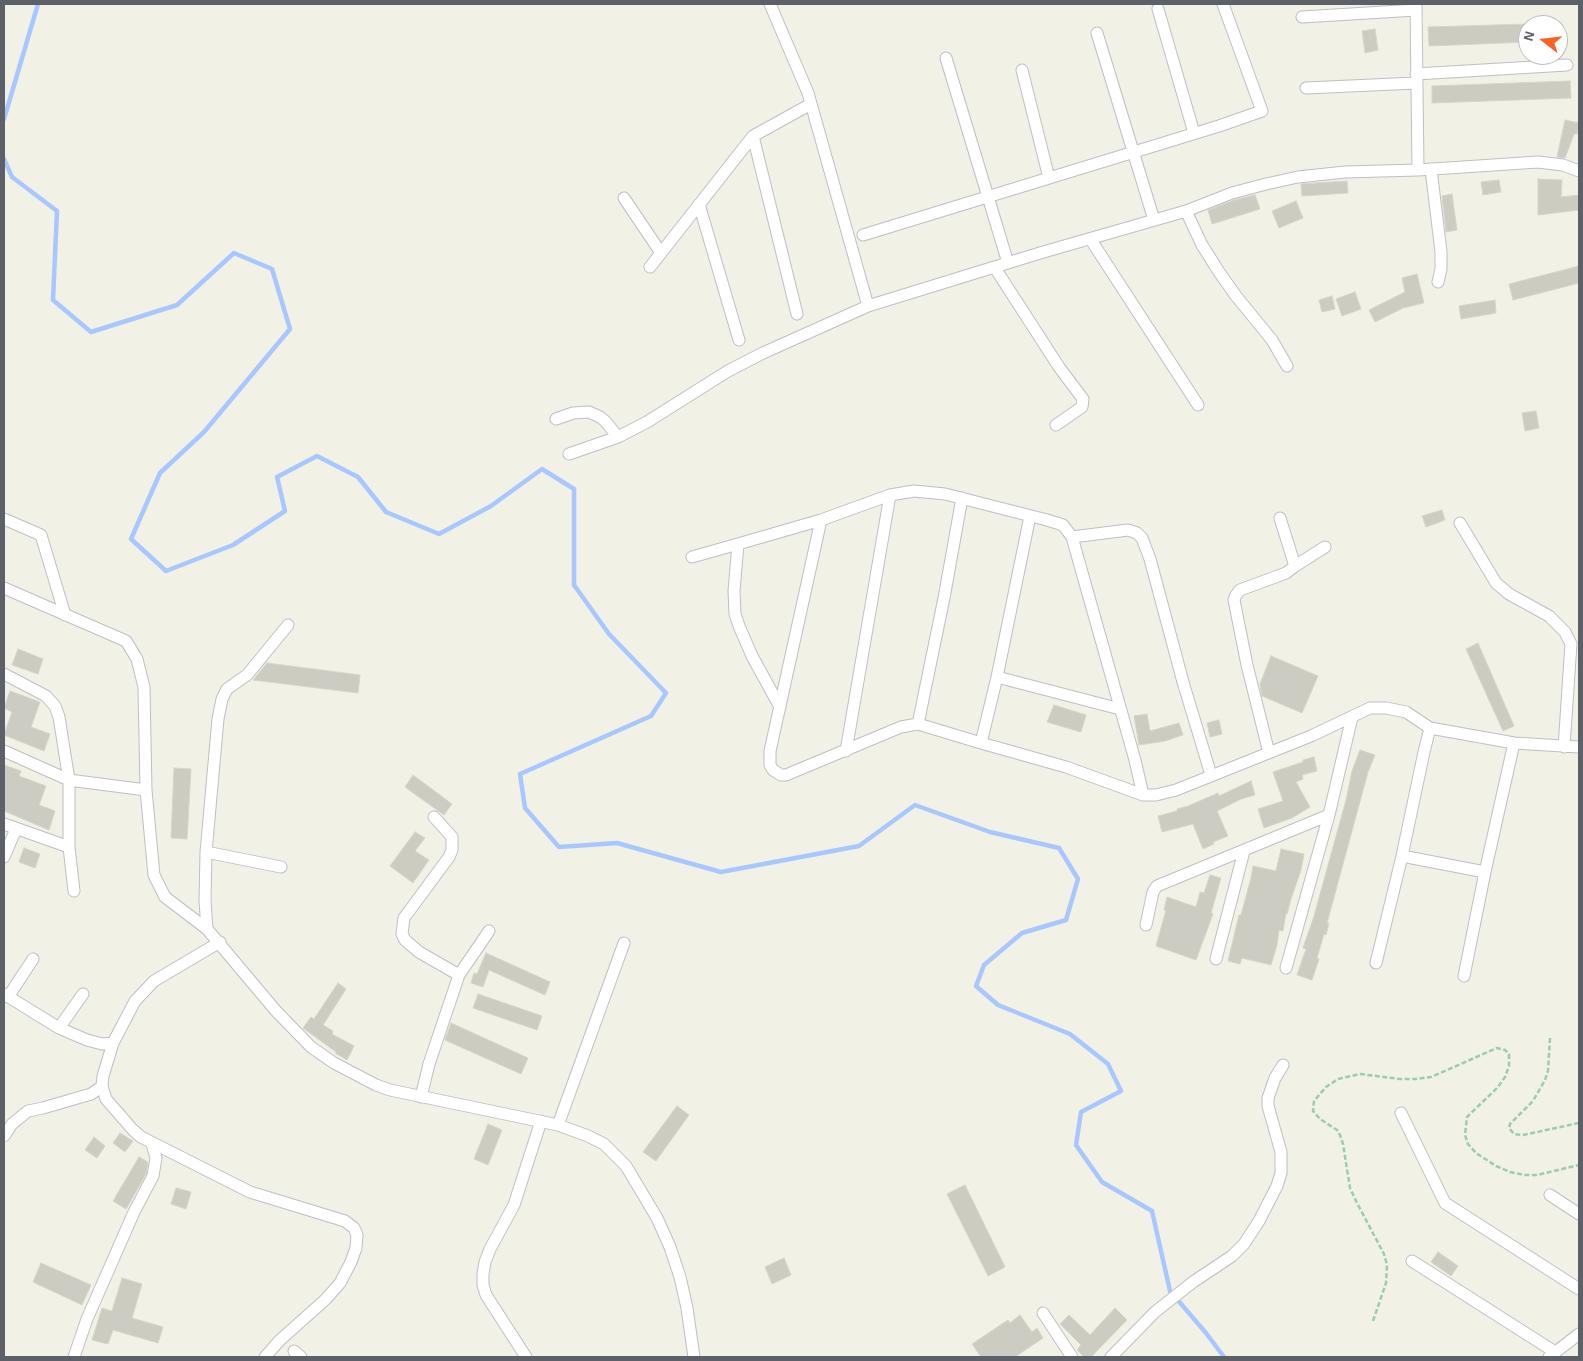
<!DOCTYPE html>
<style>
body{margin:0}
#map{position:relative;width:1583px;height:1361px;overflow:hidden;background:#f1f1e6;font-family:"Alegreya Sans",sans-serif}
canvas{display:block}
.frame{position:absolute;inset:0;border:5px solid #5e6068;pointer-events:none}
.north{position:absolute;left:1518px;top:15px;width:50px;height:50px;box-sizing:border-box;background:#fff;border:1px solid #bfbfc3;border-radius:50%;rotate:286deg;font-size:14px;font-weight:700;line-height:20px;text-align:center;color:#5e6068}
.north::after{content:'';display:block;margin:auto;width:18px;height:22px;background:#fa6224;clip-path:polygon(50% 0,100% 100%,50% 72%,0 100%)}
</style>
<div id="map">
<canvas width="1583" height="1361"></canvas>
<div class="frame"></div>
<div class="north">N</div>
</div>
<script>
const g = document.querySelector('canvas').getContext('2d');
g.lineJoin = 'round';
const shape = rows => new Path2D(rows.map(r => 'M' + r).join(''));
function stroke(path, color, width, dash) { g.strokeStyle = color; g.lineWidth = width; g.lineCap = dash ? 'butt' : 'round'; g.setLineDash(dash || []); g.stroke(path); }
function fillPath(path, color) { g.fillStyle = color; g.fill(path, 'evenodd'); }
stroke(shape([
 [4,119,38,4],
 [4,159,12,177,57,211,53,300,91,332,177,305,234,253,272,269,290,329,204,432,160,473,131,539,166,571,233,545,285,511,277,477,317,456,358,477,386,512,439,534,491,506,542,469,574,489,574,585,609,634,666,693,651,716,520,774,525,808,559,847,617,843,721,872,859,846,915,805,990,832,1059,848,1078,879,1066,920,1022,933,984,965,976,986,998,1005,1070,1034,1108,1064,1121,1091,1081,1112,1076,1145,1102,1182,1152,1211,1170,1291,1206,1333,1224,1357]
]), '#a9c7ff', 4.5);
const building = shape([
 [1528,24,1528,42,1429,46,1428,27,1528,24],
 [1375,29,1378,50,1365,53,1362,31,1375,29],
 [1570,81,1571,98,1432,103,1432,86,1570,81],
 [1565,120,1579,123,1577,134,1574,134,1565,158,1557,157,1565,120],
 [1538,179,1562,180,1561,197,1579,195,1579,210,1538,215,1538,179],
 [1499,180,1501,192,1483,195,1481,182,1499,180],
 [1347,181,1348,193,1302,196,1301,184,1347,181],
 [1452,194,1457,230,1446,232,1442,196,1452,194],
 [1255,195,1260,209,1212,224,1208,210,1234,200,1255,195],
 [1296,201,1303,218,1279,228,1272,211,1296,201],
 [1579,266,1579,283,1513,300,1509,284,1579,266],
 [1417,274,1424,303,1403,308,1375,322,1369,310,1405,292,1402,278,1417,274],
 [1355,292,1361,309,1342,316,1336,299,1355,292],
 [1332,296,1335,309,1322,312,1319,300,1332,296],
 [1495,300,1496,313,1461,319,1459,306,1495,300],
 [1536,411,1539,428,1525,431,1522,413,1536,411],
 [1442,510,1445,520,1426,527,1422,516,1442,510],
 [1478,643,1514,726,1503,731,1466,649,1478,643],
 [18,649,43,659,38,674,12,665,18,649],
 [1271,656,1318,676,1302,713,1262,696,1260,684,1271,656],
 [267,663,360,675,358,693,253,680,267,663],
 [10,691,40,702,31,727,50,734,44,751,4,735,12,712,4,708,10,691],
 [1054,705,1086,715,1081,732,1047,722,1054,705],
 [1147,714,1150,731,1179,723,1183,735,1165,741,1139,745,1134,716,1147,714],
 [1219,720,1222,734,1210,737,1207,723,1219,720],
 [1360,750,1375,755,1368,772,1327,923,1329,923,1326,935,1324,934,1317,958,1319,959,1312,980,1297,975,1306,949,1303,948,1314,916,1346,800,1352,771,1360,750],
 [1314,757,1317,771,1302,775,1303,779,1296,782,1310,807,1292,818,1264,828,1258,809,1283,801,1273,772,1303,762,1303,760,1314,757],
 [4,765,21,771,19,776,46,786,39,805,55,811,49,830,4,811,4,765],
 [174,768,191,769,187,839,171,838,174,768],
 [413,775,452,804,444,815,405,787,413,775],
 [1251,781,1255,795,1241,799,1217,811,1228,836,1213,842,1214,844,1203,849,1193,824,1162,832,1158,816,1177,811,1177,809,1188,806,1218,793,1219,796,1251,781],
 [415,832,425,838,415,851,429,860,413,883,390,866,415,832],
 [24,848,40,854,35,868,19,862,24,848],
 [1281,849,1304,854,1301,870,1291,899,1287,914,1286,913,1283,931,1279,930,1277,945,1271,965,1242,958,1240,964,1228,961,1239,915,1241,915,1251,878,1253,866,1276,871,1281,849],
 [1210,875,1221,878,1211,913,1213,914,1196,960,1156,946,1166,910,1164,910,1167,897,1196,907,1200,892,1204,893,1210,875],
 [486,953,550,982,545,995,489,970,483,987,471,983,474,973,477,974,486,953],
 [338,983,346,989,323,1025,333,1031,332,1034,354,1046,347,1060,335,1053,336,1052,303,1028,311,1017,314,1019,338,983],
 [478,994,542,1016,537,1030,473,1008,478,994],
 [451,1023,528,1058,521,1074,445,1040,451,1023],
 [677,1106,689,1115,656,1161,643,1152,677,1106],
 [488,1124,502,1130,488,1165,474,1159,488,1124],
 [120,1133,133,1141,125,1152,113,1143,120,1133],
 [94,1137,105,1146,97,1158,85,1150,94,1137],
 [139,1157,148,1162,146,1174,126,1209,113,1201,139,1157],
 [965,1185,1005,1267,988,1276,947,1194,965,1185],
 [176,1188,191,1192,186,1209,171,1204,176,1188],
 [1438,1252,1458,1266,1451,1276,1431,1262,1438,1252],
 [784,1258,791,1275,772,1284,765,1267,784,1258],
 [41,1263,91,1285,82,1305,33,1282,41,1263],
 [122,1278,142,1284,132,1318,163,1327,158,1343,113,1330,108,1344,92,1340,102,1308,112,1311,122,1278],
 [1115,1308,1127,1320,1091,1357,1084,1357,1077,1350,1081,1345,1060,1324,1069,1315,1090,1335,1115,1308],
 [1020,1315,1032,1332,1037,1328,1043,1338,1015,1357,981,1357,972,1344,1008,1320,1010,1323,1020,1315]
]);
fillPath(building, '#cdccc3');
stroke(building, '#d7d5c4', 1);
const street = shape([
 [770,4,808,93,868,306],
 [1416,4,1418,170,1538,162,1563,165,1579,171],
 [1158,9,1194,133],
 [1302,17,1416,10],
 [1097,33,1154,220],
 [946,58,1008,263],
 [1022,70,1049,178],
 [1416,74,1567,65],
 [1306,88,1416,83],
 [753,136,797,314],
 [1431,169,1441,252,1441,269,1438,282],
 [624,198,661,253],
 [699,204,739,340],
 [1186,211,1202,245,1219,272,1236,296,1272,340,1287,366],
 [863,235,1219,126,1262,111,1223,4],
 [1091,240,1198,405],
 [650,267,753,136,811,104],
 [995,268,1059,367,1083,399,1082,407,1056,425],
 [556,419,573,413,589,412,600,417,605,421,618,437,647,422,728,371,763,353,868,306,1040,253,1186,211,1232,193,1266,184,1298,177,1345,172,1418,170],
 [569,454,618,437],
 [4,519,41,535,65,615],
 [821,520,770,751,770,765,773,770,781,775,786,775,901,727,918,724,981,743,1066,767,1143,795,1156,795,1176,790,1311,736,1370,708,1386,708,1406,712,1430,728,1514,743,1579,747],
 [1460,523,1496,583,1509,594,1549,616,1565,632,1571,644,1564,747],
 [692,557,738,544],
 [1295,566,1325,547],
 [4,588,126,641,137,659,144,687,146,790],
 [4,674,46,696,55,706,59,717,69,780,69,847],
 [997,677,1120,709],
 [780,707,752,656,739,626,735,614,734,591,738,544,821,520,890,495,914,491,945,494,1047,520,1063,525,1072,537],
 [918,724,944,598,962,498],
 [981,743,997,677,1030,516],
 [4,751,69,780,146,790,154,875,165,897,207,929,276,1011,311,1047,334,1063,376,1085,390,1090,558,1125,588,1136,604,1144,626,1166,657,1218,670,1247,680,1277,687,1308,694,1357],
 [846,751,890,495],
 [1269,753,1247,665,1234,600,1236,595,1240,590,1286,573,1295,566,1280,518],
 [1143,795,1135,760,1072,537,1128,530,1137,533,1142,538,1150,559,1183,682,1211,775],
 [4,824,69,847,74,891],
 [206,852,281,867],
 [1402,856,1485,872],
 [4,857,16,829],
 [1146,925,1153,892,1157,886,1329,815],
 [207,929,205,901,206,852,218,719,222,699,227,689,247,675,288,625],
 [220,942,154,981,135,1001,113,1043,103,1076,102,1086,106,1099,133,1130,141,1137,250,1192,345,1221,354,1228,357,1235,356,1248,351,1262,340,1283,326,1299,279,1341,265,1357],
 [1216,959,1244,851],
 [1376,963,1402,856,1424,752,1430,728],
 [1286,968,1329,815,1352,717],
 [459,975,489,931],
 [1464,976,1485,872,1514,743],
 [4,994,59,1028,87,1040,102,1044,113,1043],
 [8,997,33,959],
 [59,1028,83,994],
 [421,1097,429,1064,459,975,419,952,405,940,402,934,404,918,449,857,452,850,452,837,434,817],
 [1401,1113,1445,1203,1579,1289],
 [558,1125,624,943],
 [4,1136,12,1124,28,1111,43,1108,91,1094,100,1088,103,1089],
 [1550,1195,1579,1214],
 [1412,1261,1555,1352],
 [1043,1313,1072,1357],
 [294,1351,301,1357],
 [74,1357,87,1319,134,1212,153,1176,156,1158,152,1144],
 [526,1357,486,1295,483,1285,483,1274,485,1262,490,1249,514,1205,541,1121],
 [1111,1357,1155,1312,1193,1282,1232,1256,1244,1244,1259,1221,1277,1186,1281,1173,1281,1152,1268,1106,1268,1098,1275,1078,1283,1065],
 [1549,1357,1579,1334]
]);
stroke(street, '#bebfc6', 13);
stroke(shape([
 [1550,1038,1548,1071,1545,1080,1533,1101,1510,1124,1509,1128,1514,1134,1523,1135,1579,1123],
 [1373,1321,1386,1283,1387,1265,1384,1254,1357,1203,1350,1188,1343,1144,1340,1135,1337,1130,1320,1119,1313,1111,1314,1101,1326,1087,1338,1079,1360,1074,1400,1079,1416,1079,1431,1077,1497,1048,1505,1050,1509,1054,1509,1066,1505,1077,1498,1087,1467,1117,1465,1135,1468,1144,1476,1153,1496,1166,1510,1172,1525,1175,1537,1175,1579,1165]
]), '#99ccb3', 2.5, [5, 2.5]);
stroke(street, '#fff', 11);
</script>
